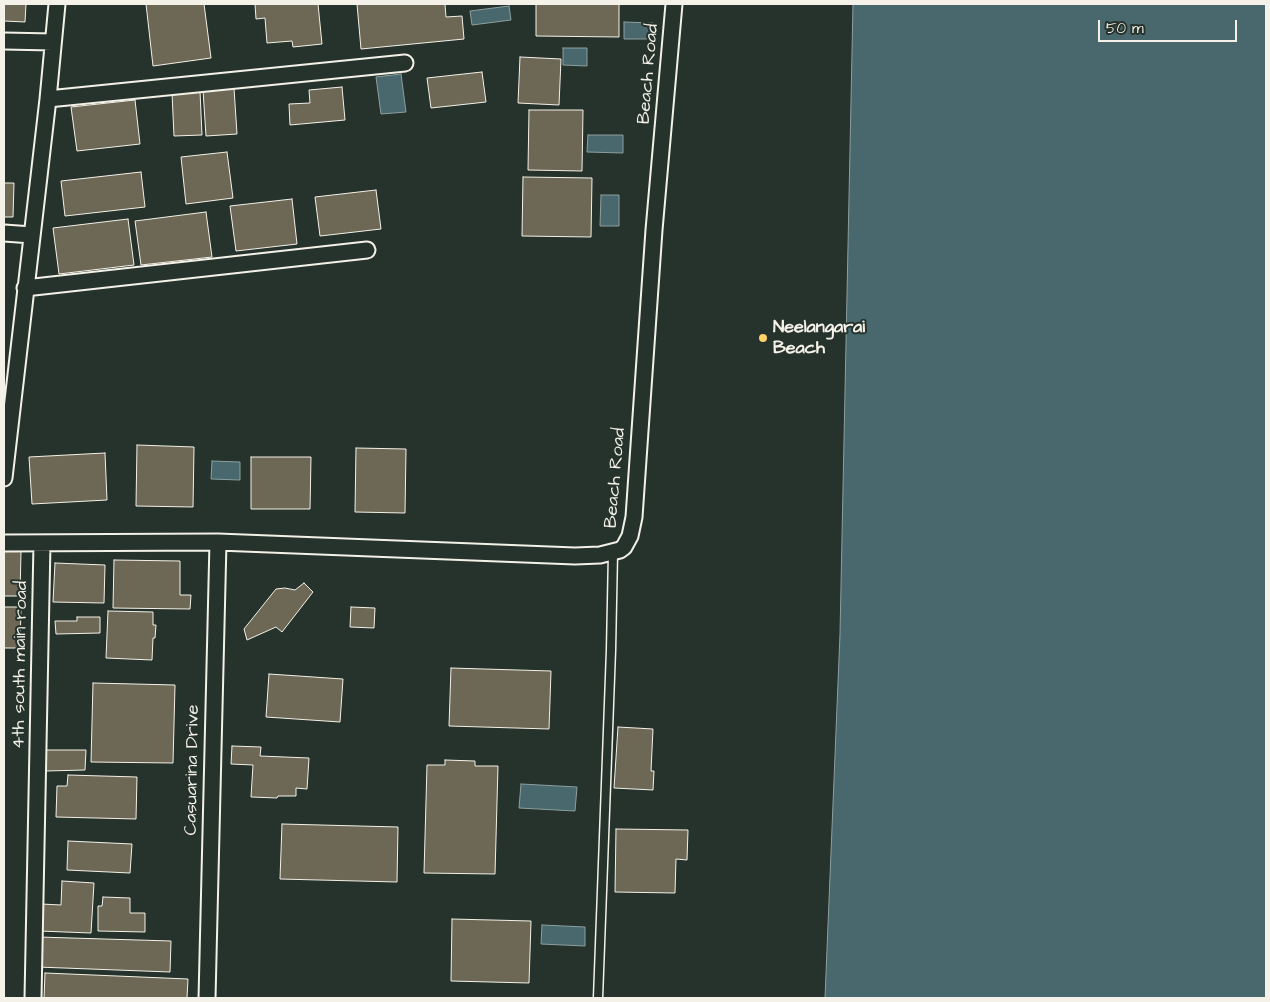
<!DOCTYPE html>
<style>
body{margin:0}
#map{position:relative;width:1270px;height:1002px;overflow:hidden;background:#26332d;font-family:"Architects Daughter",sans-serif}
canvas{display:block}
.frame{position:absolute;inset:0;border:5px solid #f4f1e8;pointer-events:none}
.scale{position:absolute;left:1098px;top:20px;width:139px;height:22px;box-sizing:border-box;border:2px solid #f4f1e8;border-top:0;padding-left:6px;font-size:15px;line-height:18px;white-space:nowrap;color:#f4f1e8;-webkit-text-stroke:4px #26332d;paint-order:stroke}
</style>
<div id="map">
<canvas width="1270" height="1002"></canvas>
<div class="frame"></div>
<div class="scale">50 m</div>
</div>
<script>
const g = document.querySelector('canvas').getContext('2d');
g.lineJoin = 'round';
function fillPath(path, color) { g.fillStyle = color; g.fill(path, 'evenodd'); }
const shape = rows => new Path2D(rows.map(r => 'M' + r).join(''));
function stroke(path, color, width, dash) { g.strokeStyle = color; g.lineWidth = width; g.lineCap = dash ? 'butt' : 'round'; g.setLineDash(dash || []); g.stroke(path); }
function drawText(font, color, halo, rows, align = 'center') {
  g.font = font + ' "Architects Daughter",sans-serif'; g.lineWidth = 4; g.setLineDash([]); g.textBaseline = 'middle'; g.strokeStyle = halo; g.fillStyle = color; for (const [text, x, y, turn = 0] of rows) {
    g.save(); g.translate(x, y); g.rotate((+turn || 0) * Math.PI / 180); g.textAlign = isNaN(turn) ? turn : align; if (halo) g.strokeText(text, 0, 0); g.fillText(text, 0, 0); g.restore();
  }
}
const water = shape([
 [853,4,1266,4,1266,998,825,998,840,634,853,4],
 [509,6,511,20,472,25,470,11,509,6],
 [624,22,653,23,653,39,624,39,624,22],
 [563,48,587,48,587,66,563,65,563,48],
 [401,74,406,112,381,114,376,77,401,74],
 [588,135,623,135,623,153,587,152,588,135],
 [601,195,619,195,619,226,600,226,601,195],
 [212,461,240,462,240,480,211,479,212,461],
 [521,784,577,787,575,811,519,808,521,784],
 [542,925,585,927,585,946,541,944,542,925]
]);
fillPath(water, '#48686e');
stroke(water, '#8d9f9f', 1);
const building = shape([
 [4,4,26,4,25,22,4,21,4,4],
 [146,4,204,4,211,58,153,66,146,4],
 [255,4,318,4,322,44,293,47,292,41,267,43,265,18,256,19,255,4],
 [357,4,445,4,446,17,462,16,464,39,361,49,357,4],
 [536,4,619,4,619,37,536,36,536,4],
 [520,57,561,59,559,105,518,103,520,57],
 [482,72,486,102,431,108,427,78,482,72],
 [342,87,345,120,290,125,289,104,310,103,309,90,342,87],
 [234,88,237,134,206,136,203,90,234,88],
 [200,91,202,135,174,136,172,93,200,91],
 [135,100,140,144,77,151,71,107,135,100],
 [529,110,583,110,582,171,528,170,529,110],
 [227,152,233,198,186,204,181,157,227,152],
 [141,172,145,207,65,216,61,181,141,172],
 [523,177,592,178,591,237,522,236,523,177],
 [4,183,14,183,13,217,4,217,4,183],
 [376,190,381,229,320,236,315,197,376,190],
 [292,199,297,244,236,251,230,206,292,199],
 [206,212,212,257,141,265,135,221,206,212],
 [128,219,134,265,59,274,53,228,128,219],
 [137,445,194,447,193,507,136,506,137,445],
 [356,448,406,449,405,513,355,512,356,448],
 [105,453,107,500,32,504,29,457,105,453],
 [251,457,311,457,310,509,251,509,251,457],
 [4,550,21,551,20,596,4,596,4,550],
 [114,560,180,561,180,595,191,595,190,609,113,608,114,560],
 [55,563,105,565,104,603,53,602,55,563],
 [304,583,313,592,282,632,276,627,247,640,244,629,276,589,285,588,295,590,304,583],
 [4,607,21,607,20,648,4,648,4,607],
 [351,607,375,608,374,628,350,627,351,607],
 [108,611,153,612,153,625,156,625,155,638,153,638,152,660,106,658,108,611],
 [77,617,100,617,100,633,56,634,55,621,77,621,77,617],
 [451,668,551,671,549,729,449,726,451,668],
 [269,674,343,679,340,722,266,717,269,674],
 [93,683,175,685,173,763,91,762,93,683],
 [618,727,653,729,651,771,654,771,653,790,614,788,618,727],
 [232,746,261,747,260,756,309,758,307,789,296,788,296,796,278,796,277,798,251,797,253,765,231,764,232,746],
 [45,750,86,750,85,770,45,771,45,750],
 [445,760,475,761,475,766,498,766,495,874,424,873,427,765,445,765,445,760],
 [68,775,137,777,136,819,56,817,57,786,67,786,68,775],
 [282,824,398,827,397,882,280,879,282,824],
 [616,829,688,830,687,860,676,859,675,893,615,892,616,829],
 [68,841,132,844,130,873,67,870,68,841],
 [62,881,94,883,91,933,39,931,41,904,61,905,62,881],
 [103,897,130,898,130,913,145,913,145,932,98,931,98,906,102,906,103,897],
 [452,919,531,921,529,983,451,981,452,919],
 [38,937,171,941,170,972,37,967,38,937],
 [45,973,188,979,187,998,44,998,45,973]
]);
fillPath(building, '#6c6855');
stroke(building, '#f4f1e8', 1);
const lane = shape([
 [598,998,611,650,613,553]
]);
const street = shape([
 [4,41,53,42],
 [48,99,405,63],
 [4,233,32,235],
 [25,288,367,250],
 [4,478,48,99,57,4],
 [4,543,218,542,575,556,600,555,620,550,624,547,630,536,634,517,654,230,674,4],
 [33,998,42,543],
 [207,998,218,542]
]);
stroke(lane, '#f4f1e8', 11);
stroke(street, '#f4f1e8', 19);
stroke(lane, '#26332d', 8);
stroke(street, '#26332d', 15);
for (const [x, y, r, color] of [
 [763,338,5,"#ffd166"]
]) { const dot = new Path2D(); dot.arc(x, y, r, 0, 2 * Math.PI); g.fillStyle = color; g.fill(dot); stroke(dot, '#26332d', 2); }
drawText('18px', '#f4f1e8', '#26332d', [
 ["Beach Road",649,74,-85],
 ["Beach Road",616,478,-85],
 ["4th south main road",21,665,-89],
 ["Casuarina Drive",193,770,-89]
]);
drawText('bold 18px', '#f4f1e8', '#26332d', [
 ["Neelangarai",773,328],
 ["Beach",773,349]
], 'left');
</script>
